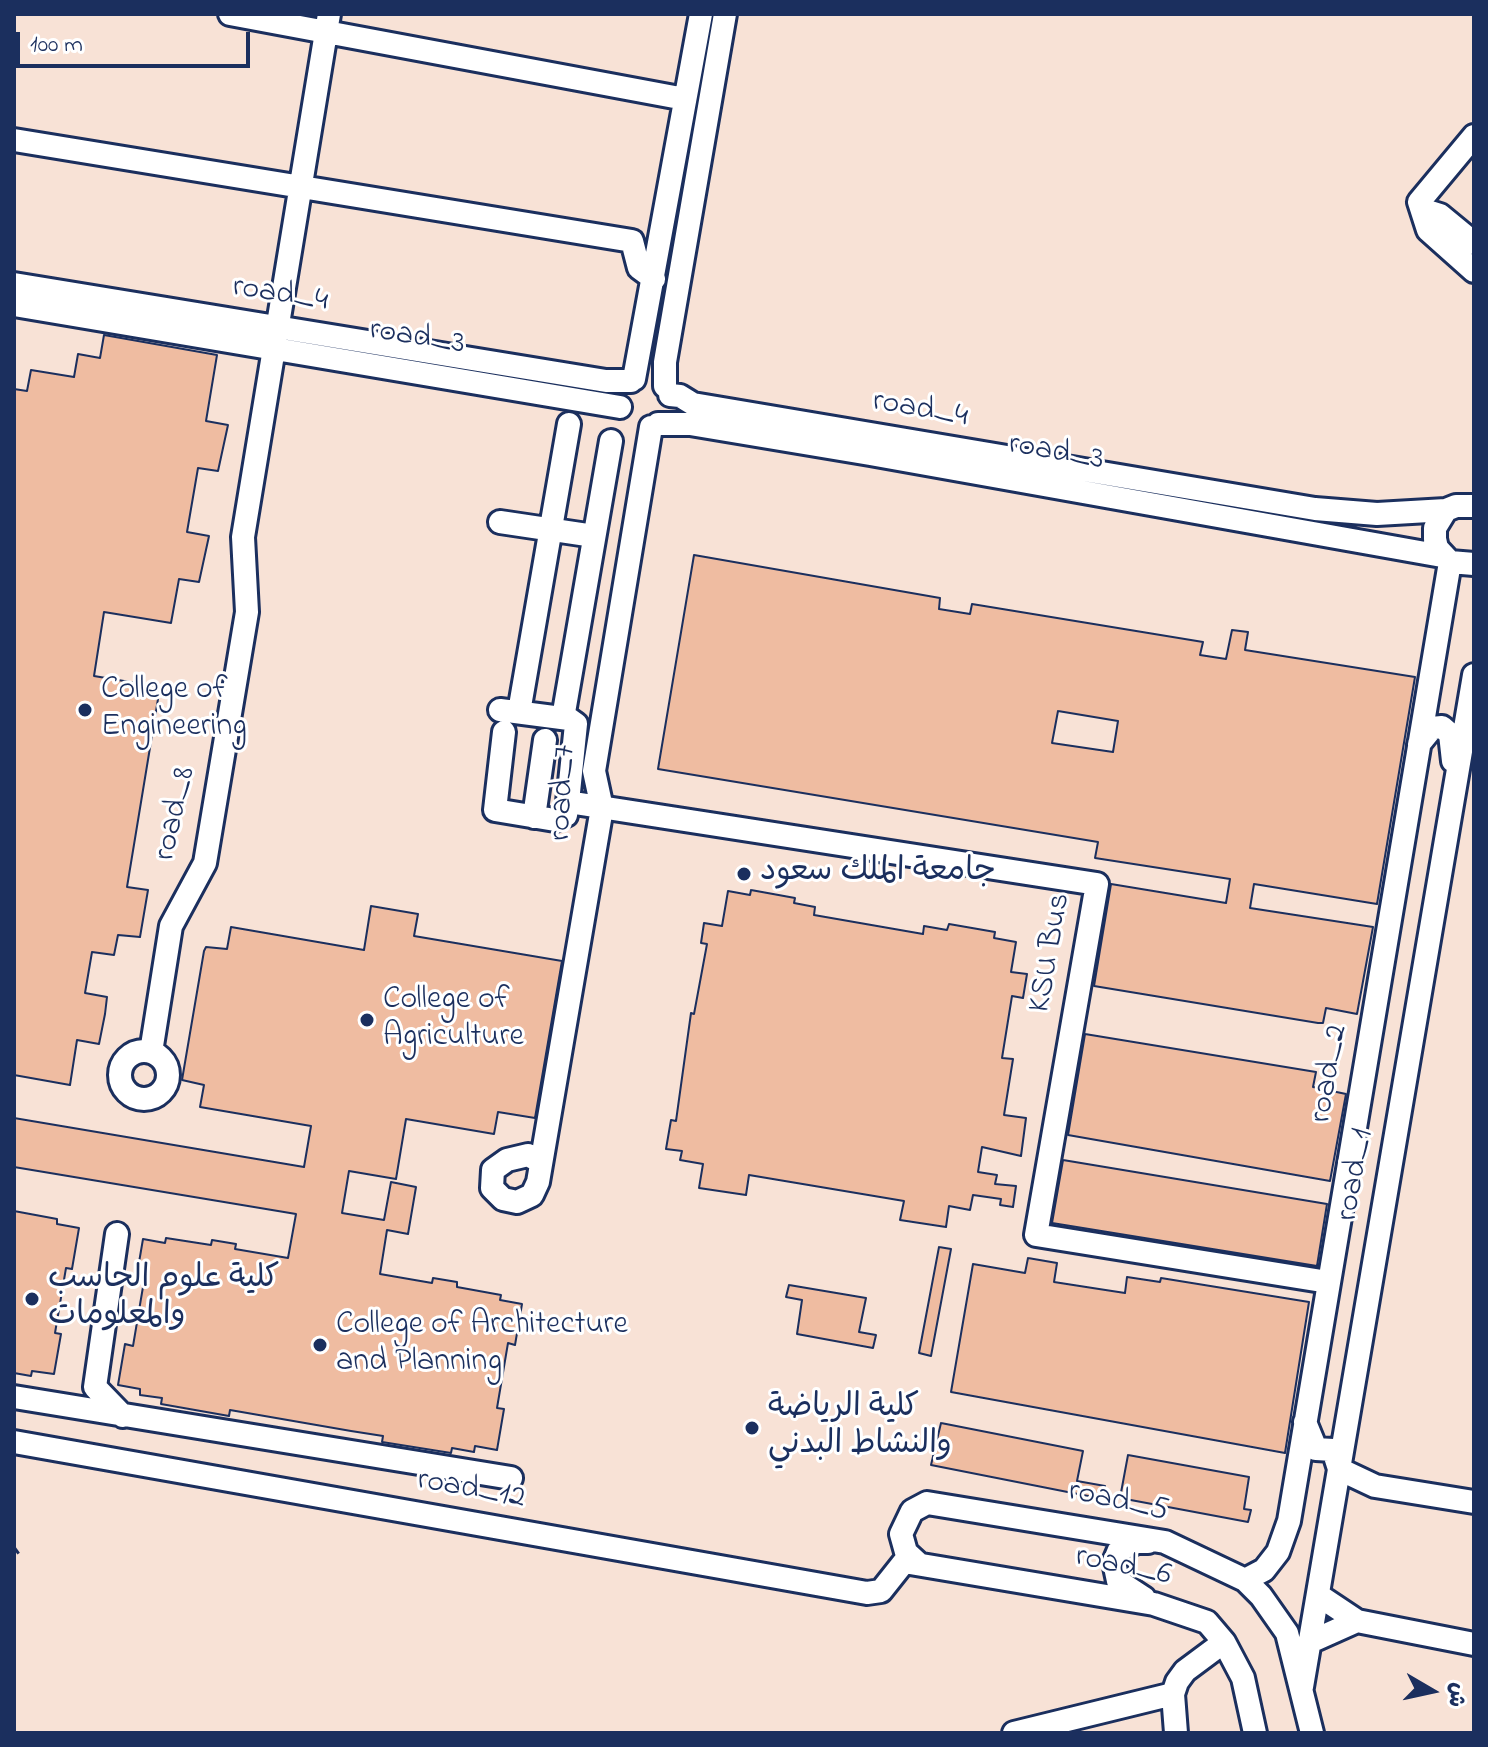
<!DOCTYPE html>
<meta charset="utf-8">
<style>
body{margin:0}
#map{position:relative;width:1488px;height:1747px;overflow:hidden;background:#fcf2ec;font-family:"Indie Flower","Playpen Sans Arabic",sans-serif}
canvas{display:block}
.frame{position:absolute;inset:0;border:16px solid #1b2f5e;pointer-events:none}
.north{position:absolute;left:1392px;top:1651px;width:80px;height:80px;-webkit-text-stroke:6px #fff;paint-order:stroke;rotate:99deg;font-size:22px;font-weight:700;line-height:32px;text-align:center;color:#1b2f5e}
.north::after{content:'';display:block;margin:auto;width:28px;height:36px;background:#1b2f5e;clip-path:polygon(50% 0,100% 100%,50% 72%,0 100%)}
.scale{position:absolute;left:16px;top:32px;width:234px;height:36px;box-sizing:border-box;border:4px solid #1b2f5e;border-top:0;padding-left:10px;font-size:24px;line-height:28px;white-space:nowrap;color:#1b2f5e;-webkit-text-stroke:6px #fff;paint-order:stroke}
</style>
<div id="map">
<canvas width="1488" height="1747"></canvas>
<div class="frame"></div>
<div class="north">ش</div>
<div class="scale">100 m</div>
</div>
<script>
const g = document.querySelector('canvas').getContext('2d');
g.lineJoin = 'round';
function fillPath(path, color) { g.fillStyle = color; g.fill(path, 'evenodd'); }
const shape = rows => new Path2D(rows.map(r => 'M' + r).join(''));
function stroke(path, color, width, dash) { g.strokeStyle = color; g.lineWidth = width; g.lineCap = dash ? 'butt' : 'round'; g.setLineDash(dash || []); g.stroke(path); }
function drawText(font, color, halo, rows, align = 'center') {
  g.font = font + ' "Indie Flower","Playpen Sans Arabic",sans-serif'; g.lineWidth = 6; g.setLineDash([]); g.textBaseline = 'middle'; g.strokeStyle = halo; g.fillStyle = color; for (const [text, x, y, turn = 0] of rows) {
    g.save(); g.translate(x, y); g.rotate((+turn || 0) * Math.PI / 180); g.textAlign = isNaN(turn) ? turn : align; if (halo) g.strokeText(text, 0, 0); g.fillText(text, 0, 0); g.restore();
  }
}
fillPath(shape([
 [14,14,1474,14,1474,1733,14,1733]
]), '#f8e2d6');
const building = shape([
 [104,335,217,355,206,421,228,425,218,471,198,468,187,532,209,536,199,582,179,579,171,623,104,612,94,676,160,687,127,887,148,890,140,937,118,935,114,955,92,952,85,993,107,997,105,1014,99,1044,77,1040,70,1085,14,1075,14,389,27,391,31,370,74,377,78,354,100,358,104,335],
 [694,555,940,598,939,609,970,614,972,604,1203,642,1200,655,1226,659,1232,630,1248,632,1245,650,1415,677,1377,904,1254,884,1250,908,1373,927,1357,1014,1326,1008,1323,1023,1318,1023,1094,986,1111,884,1226,903,1230,879,1095,858,1098,842,658,769,694,555],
 [1058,711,1118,721,1113,752,1052,743,1058,711],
 [751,890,795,898,794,903,815,907,814,915,923,934,924,926,947,930,949,924,995,932,994,938,1016,942,1011,972,1027,974,1023,998,1012,996,1002,1058,1013,1059,1004,1115,1026,1118,1021,1156,982,1147,978,1172,997,1175,995,1184,1016,1186,1013,1207,1000,1205,1001,1199,973,1195,970,1210,949,1206,946,1227,900,1220,904,1201,749,1175,746,1195,699,1188,703,1164,680,1160,682,1151,666,1149,671,1120,676,1121,691,1013,694,1014,707,944,701,943,704,923,722,926,728,891,750,895,751,890],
 [371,906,418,914,414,936,562,961,535,1118,498,1112,494,1134,406,1119,396,1179,349,1171,342,1213,384,1220,391,1182,416,1187,408,1234,387,1230,380,1274,432,1283,433,1278,457,1282,457,1287,501,1295,500,1300,522,1304,515,1345,508,1343,497,1408,504,1409,497,1450,475,1446,474,1452,452,1448,451,1453,382,1442,383,1436,351,1431,230,1410,229,1416,161,1404,162,1398,140,1395,140,1389,118,1385,125,1344,133,1346,144,1281,136,1280,143,1239,165,1243,166,1238,211,1245,212,1240,236,1244,235,1249,288,1258,296,1214,14,1167,14,1118,304,1167,311,1126,200,1107,204,1085,182,1080,204,951,206,947,227,949,231,927,364,950,371,906],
 [1085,1034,1316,1072,1313,1087,1346,1094,1330,1181,1068,1135,1085,1034],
 [1063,1160,1327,1204,1317,1266,1052,1223,1063,1160],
 [14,1211,57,1219,57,1224,79,1228,72,1269,66,1268,55,1333,61,1334,54,1374,32,1371,31,1376,14,1373,14,1211],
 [939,1247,951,1249,931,1356,919,1353,939,1247],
 [1028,1258,1057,1263,1054,1282,1099,1289,1125,1293,1127,1277,1160,1282,1161,1278,1309,1302,1285,1453,951,1392,973,1264,1025,1273,1028,1258],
 [789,1285,866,1298,859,1332,876,1335,873,1348,797,1334,802,1300,786,1297,789,1285],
 [941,1423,1083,1451,1077,1481,1105,1486,1103,1499,931,1465,941,1423],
 [1128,1455,1249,1477,1244,1509,1251,1510,1248,1522,1120,1498,1128,1455]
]);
fillPath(building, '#efbca1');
stroke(building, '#1b2f5e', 2);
const minor = shape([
 [230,14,685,99],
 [1474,136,1419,202,1428,230,1474,271],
 [14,140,632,241,639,268,654,279],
 [1424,210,1440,215,1474,243],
 [14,284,606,381,631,381],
 [14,305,620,407],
 [634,379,701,14],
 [665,386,665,362,725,14],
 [670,395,680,396,693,404,1315,509,1377,514,1446,510],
 [658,424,690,424,870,454,1442,556],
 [1474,506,1456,506,1446,510,1435,528,1435,539,1437,548,1450,562,1474,564],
 [500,522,594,536],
 [500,710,569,719,576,724,568,802,1097,884,1036,1235,1328,1282],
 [519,712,569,424],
 [563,718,611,441],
 [504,732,495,810,555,820,566,815,568,802],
 [1419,744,1432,728,1442,727,1450,734,1453,761],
 [534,817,545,740],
 '120 1075a24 24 0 1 1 48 0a24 24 0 1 1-48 0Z',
 [151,1052,171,926,205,863,247,612,243,537,329,14],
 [541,1162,528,1155,507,1160,493,1170,492,1188,503,1199,517,1202,532,1195,538,1182,602,808,594,771,651,427],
 [117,1234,95,1387,123,1416],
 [14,1397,511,1478],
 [1305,1422,1316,1449,1333,1450,1339,1469,1375,1486,1474,1502],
 [14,1442,867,1593,881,1591,904,1562,1154,1604,1207,1622,1224,1642,1243,1678,1255,1733],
 [918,1563,906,1552,901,1534,912,1511,927,1503,1165,1542,1245,1580,1261,1596,1287,1633,1312,1733],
 [1245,1580,1264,1570,1278,1552,1289,1521,1450,562],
 [1144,1598,1118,1581,1114,1562,1119,1550,1137,1542,1148,1542],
 [1357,1621,1474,1644],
 [1310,1642,1357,1621,1318,1595],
 [1302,1687,1474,675],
 [1014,1733,1173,1694],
 [1176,1733,1173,1694,1177,1682,1185,1671,1224,1642]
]);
stroke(minor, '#1b2f5e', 28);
stroke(shape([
 [14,1547,19,1554]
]), '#1b2f5e', 3, [8, 6]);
stroke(minor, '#fff', 22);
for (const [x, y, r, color] of [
 [85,710,8,"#1b2f5e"],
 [744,874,8,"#1b2f5e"],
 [367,1020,8,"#1b2f5e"],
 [32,1299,8,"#1b2f5e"],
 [320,1345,8,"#1b2f5e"],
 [752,1428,8,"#1b2f5e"]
]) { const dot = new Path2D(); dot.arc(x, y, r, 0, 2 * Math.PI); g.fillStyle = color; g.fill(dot); stroke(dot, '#fff', 3); }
drawText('32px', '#1b2f5e', '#fff', [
 ["road_4",280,296,9],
 ["road_3",417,339,9],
 ["road_4",920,411,10],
 ["road_3",1056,454,10],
 ["road_7",565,793,-87],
 ["road_8",177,814,-77],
 ["KSU Bus",1052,953,-80],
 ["road_2",1331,1074,-80],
 ["road_1",1357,1175,-80],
 ["road_12",471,1491,10],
 ["road_5",1118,1503,12],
 ["road_6",1123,1568,12]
]);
drawText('32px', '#1b2f5e', '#fff', [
 ["College of",101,692],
 ["Engineering",101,729],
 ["جامعة الملك سعود",760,874],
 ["College of",383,1002],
 ["Agriculture",383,1039],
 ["كلية علوم الحاسب",48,1281],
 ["والمعلومات",48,1318],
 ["College of Architecture",336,1327],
 ["and Planning",336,1364],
 ["كلية الرياضة",768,1410],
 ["والنشاط البدني",768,1447]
], 'left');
</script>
